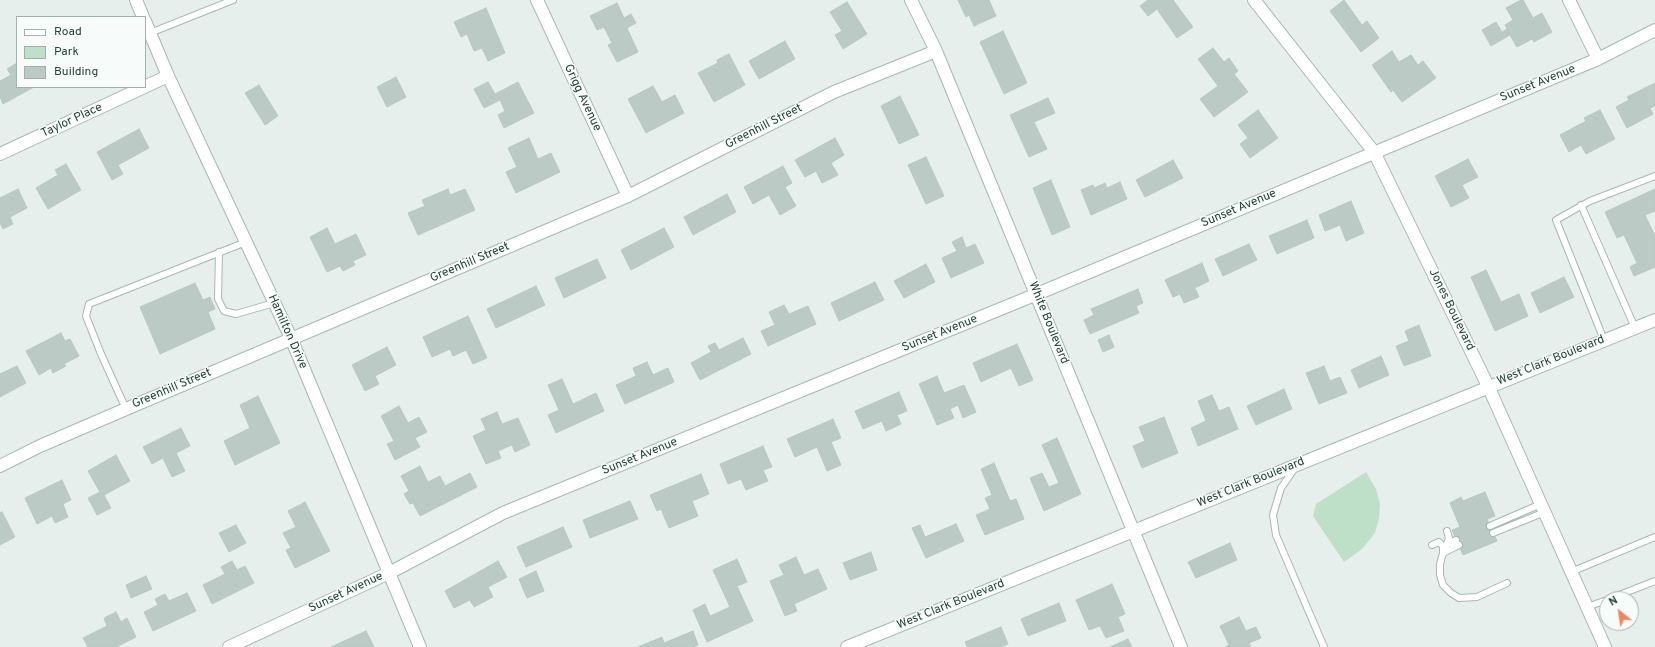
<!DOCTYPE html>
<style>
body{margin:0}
#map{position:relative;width:1655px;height:647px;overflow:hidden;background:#e6efeb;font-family:Overpass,sans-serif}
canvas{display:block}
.legend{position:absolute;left:16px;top:16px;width:130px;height:72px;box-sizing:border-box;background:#f7fbf9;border:1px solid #a3b1ad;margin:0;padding:5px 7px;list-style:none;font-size:12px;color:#24423a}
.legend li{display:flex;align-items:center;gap:8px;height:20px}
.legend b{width:20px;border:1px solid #a3b1ad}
.north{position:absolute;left:1599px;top:591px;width:40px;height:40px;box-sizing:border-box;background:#f7fbf9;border:1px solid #a3b1ad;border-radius:50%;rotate:330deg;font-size:11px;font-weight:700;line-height:16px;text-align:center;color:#24423a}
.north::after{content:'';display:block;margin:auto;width:14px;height:18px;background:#f4845f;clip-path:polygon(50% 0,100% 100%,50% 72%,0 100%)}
</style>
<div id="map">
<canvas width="1655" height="647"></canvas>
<ul class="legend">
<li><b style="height:5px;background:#fff"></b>Road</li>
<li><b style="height:11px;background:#bfe0c8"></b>Park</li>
<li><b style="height:11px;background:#bbcac4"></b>Building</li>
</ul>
<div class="north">N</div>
</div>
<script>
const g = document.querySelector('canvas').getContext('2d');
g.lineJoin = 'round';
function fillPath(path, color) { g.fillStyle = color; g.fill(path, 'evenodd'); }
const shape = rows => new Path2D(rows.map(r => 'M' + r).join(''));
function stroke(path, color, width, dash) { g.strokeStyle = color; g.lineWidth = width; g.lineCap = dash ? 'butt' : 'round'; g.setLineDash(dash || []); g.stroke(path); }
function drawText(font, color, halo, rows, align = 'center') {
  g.font = font + ' Overpass,sans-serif'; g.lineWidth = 3; g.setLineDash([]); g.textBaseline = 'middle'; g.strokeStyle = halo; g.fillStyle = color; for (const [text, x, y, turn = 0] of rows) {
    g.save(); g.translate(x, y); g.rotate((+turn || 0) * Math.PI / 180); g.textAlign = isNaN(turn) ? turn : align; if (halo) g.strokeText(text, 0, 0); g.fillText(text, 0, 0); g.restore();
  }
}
fillPath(shape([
 [1366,472,1376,489,1380,504,1379,518,1375,533,1362,549,1344,562,1313,516,1316,504]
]), '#bfe0c8');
const building = shape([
 [958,0,989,0,996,16,974,26,969,15,966,17,958,0],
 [1148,0,1173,0,1193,27,1177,38,1157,9,1148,16,1140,6,1148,0],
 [1344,0,1362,25,1367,21,1379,38,1361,52,1330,11,1344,0],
 [1521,0,1523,0,1533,18,1542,13,1552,32,1534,42,1532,39,1517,47,1510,35,1491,46,1482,30,1496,22,1502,32,1507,29,1505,25,1513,20,1506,8,1521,0],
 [847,2,867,34,843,49,835,35,842,31,830,12,847,2],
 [617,3,624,18,631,14,636,23,627,28,638,52,617,62,608,45,612,43,604,27,597,30,590,16,617,3],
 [486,8,505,53,488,61,482,48,474,51,467,34,461,37,454,22,486,8],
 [1003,31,1027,83,1004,94,980,42,1003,31],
 [785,41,795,59,759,79,749,61,785,41],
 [1213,48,1224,62,1229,58,1238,71,1234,74,1248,92,1214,117,1200,99,1218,86,1198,59,1213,48],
 [1392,51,1399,62,1411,55,1418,65,1423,61,1436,78,1402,102,1393,90,1391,92,1372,65,1392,51],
 [729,54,745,85,714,102,698,73,718,63,717,60,729,54],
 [17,63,17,87,34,87,3,104,0,97,0,81,11,75,7,69,17,63],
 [396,77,406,97,387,107,377,87,396,77],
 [488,82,495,94,518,82,534,113,504,128,498,115,505,111,500,100,484,108,474,89,488,82],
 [1655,83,1655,106,1650,108,1653,114,1627,128,1616,107,1629,100,1627,97,1655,83],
 [259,85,278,116,265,125,245,93,259,85],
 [653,86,662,102,675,95,684,113,646,133,628,99,653,86],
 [900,96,919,135,899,144,881,106,900,96],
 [1048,98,1055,113,1034,122,1047,149,1029,157,1010,115,1048,98],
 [1258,110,1278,138,1250,158,1240,144,1248,138,1238,125,1258,110],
 [1600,110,1615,139,1586,154,1581,145,1569,152,1560,135,1586,121,1584,118,1600,110],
 [139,129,149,148,118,165,123,174,112,180,97,152,139,129],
 [529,138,538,159,551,153,560,172,516,193,506,172,517,167,508,148,529,138],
 [835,138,844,155,831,163,838,175,822,183,816,171,805,177,795,160,835,138],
 [926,157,944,196,926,204,908,165,926,157],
 [1468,159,1478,177,1462,185,1469,198,1451,207,1435,176,1468,159],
 [1173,160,1183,178,1145,197,1136,180,1173,160],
 [66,164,81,190,48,209,36,188,58,175,55,170,66,164],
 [783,166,792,183,785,187,796,206,780,215,769,195,753,204,744,187,783,166],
 [1051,180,1070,227,1052,235,1033,188,1051,180],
 [1120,182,1127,199,1091,215,1081,190,1093,185,1094,188,1105,183,1107,188,1120,182],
 [18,189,27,208,10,217,13,224,3,229,0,223,0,198,18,189],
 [448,189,450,195,465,189,475,210,418,235,408,213,425,206,422,200,448,189],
 [1655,189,1655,211,1645,215,1655,236,1655,267,1634,276,1630,267,1637,263,1624,235,1617,238,1605,212,1655,189],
 [727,194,736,212,693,235,684,217,727,194],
 [1351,201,1364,233,1346,241,1340,225,1325,231,1319,215,1351,201],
 [1307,220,1314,238,1277,254,1269,236,1307,220],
 [327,228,335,244,356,234,366,255,353,261,355,265,343,271,340,266,327,272,310,237,327,228],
 [664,228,674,247,631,270,621,250,664,228],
 [962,237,966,248,975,244,984,263,951,278,942,258,957,251,952,242,962,237],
 [1249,244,1257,260,1223,276,1215,259,1249,244],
 [597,259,606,278,564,298,555,278,597,259],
 [1202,263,1209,281,1195,288,1199,297,1184,303,1180,294,1173,297,1165,280,1202,263],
 [926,264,935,282,904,298,894,281,926,264],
 [1486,270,1501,302,1519,294,1528,316,1495,331,1471,277,1486,270],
 [1564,277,1574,297,1540,313,1531,293,1564,277],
 [875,282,884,300,839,321,831,303,875,282],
 [195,283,203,300,210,297,215,309,208,312,215,329,160,354,140,307,195,283],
 [536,286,545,305,496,328,487,309,536,286],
 [1138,289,1143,303,1136,306,1139,313,1090,334,1084,320,1094,315,1091,309,1138,289],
 [784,305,789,314,808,306,816,324,768,346,761,331,775,325,769,312,784,305],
 [468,316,487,358,473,364,466,350,453,356,450,349,432,357,423,337,468,316],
 [1419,325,1431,356,1404,366,1396,346,1409,341,1405,331,1419,325],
 [61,333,65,341,70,339,79,356,64,364,66,366,53,373,51,368,39,375,26,351,61,333],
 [1109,335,1114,347,1103,352,1098,340,1109,335],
 [743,338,751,354,700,380,691,363,711,352,708,346,715,343,719,350,743,338],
 [1017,344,1033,380,1019,386,1011,368,981,382,973,363,1017,344],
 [387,347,396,365,375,376,379,384,365,391,352,365,387,347],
 [1381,356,1389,375,1359,388,1351,370,1381,356],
 [647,362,653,375,668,368,674,382,625,404,616,385,636,376,633,368,647,362],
 [17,366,26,383,0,397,0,374,17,366],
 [1324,366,1330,381,1340,377,1347,393,1319,404,1306,373,1324,366],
 [937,376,944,393,964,385,976,412,963,418,958,405,950,409,954,418,937,425,919,384,937,376],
 [562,379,573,404,596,393,604,411,556,433,548,415,559,410,548,385,562,379],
 [1284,389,1292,409,1256,425,1247,406,1284,389],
 [899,392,907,411,897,415,901,424,886,431,882,421,863,429,855,411,899,392],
 [1212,395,1219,411,1229,407,1238,429,1198,446,1191,428,1206,421,1198,401,1212,395],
 [258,396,280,443,235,465,224,441,250,428,240,405,258,396],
 [399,406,408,423,419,417,427,432,415,438,420,447,395,460,387,444,394,441,381,416,399,406],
 [497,412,502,424,518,418,530,445,515,452,512,445,498,451,501,458,486,464,473,436,486,430,481,419,497,412],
 [1164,417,1178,453,1142,468,1133,446,1145,441,1139,427,1164,417],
 [833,419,841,438,831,442,841,465,827,471,817,447,795,457,787,439,833,419],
 [181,428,190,446,176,453,185,471,172,477,163,458,152,464,143,447,181,428],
 [1057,438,1081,494,1044,511,1030,478,1042,473,1049,487,1059,483,1042,445,1057,438],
 [763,446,772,467,763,470,768,481,746,490,741,479,728,484,720,464,763,446],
 [116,455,130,481,104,495,111,508,97,515,88,498,100,492,88,471,116,455],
 [994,463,1010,501,1016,499,1024,519,985,535,976,515,990,509,985,498,992,495,981,469,994,463],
 [420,466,428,482,440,476,445,486,470,473,477,487,420,516,413,503,410,504,404,494,409,491,401,476,420,466],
 [701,474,709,494,692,501,698,516,669,528,661,509,657,511,650,495,701,474],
 [62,480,71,500,63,504,68,517,55,523,52,516,37,524,25,498,62,480],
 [1485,492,1495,516,1487,519,1497,541,1463,555,1452,530,1460,527,1450,503,1461,497,1463,501,1485,492],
 [630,501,638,519,590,538,583,520,630,501],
 [305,502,330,551,295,568,286,550,291,548,283,533,296,527,288,511,305,502],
 [2,512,15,537,0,545,0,513,2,512],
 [956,524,964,541,926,558,912,528,920,525,925,537,956,524],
 [236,525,246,543,229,552,219,533,236,525],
 [563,527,572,547,526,567,517,547,563,527],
 [1230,543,1237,560,1196,578,1188,562,1230,543],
 [871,552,877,570,850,580,843,563,871,552],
 [796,557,804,575,818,569,827,589,794,604,797,611,785,616,770,581,784,575,779,565,796,557],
 [737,559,747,582,737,586,753,621,707,642,693,610,705,604,710,616,730,607,713,570,737,559],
 [232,561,237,570,245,566,254,583,212,604,203,585,225,574,221,567,232,561],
 [498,561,507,577,488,587,493,597,474,607,470,600,454,608,445,591,498,561],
 [536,571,544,591,527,598,519,579,536,571],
 [146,576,152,589,131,598,126,585,146,576],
 [1112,584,1125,614,1118,617,1124,631,1106,638,1100,626,1089,630,1076,600,1112,584],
 [187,593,196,611,153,631,144,612,158,605,155,599,165,594,169,601,187,593],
 [1059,603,1066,621,1028,636,1021,619,1059,603],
 [116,612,121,622,127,618,136,637,116,647,88,647,83,638,107,626,104,618,116,612],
 [1239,617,1246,631,1256,627,1261,638,1249,643,1251,647,1225,647,1229,645,1220,626,1239,617],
 [1001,627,1008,644,1001,647,967,647,965,642,1001,627],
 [366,631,374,647,331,647,366,631],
 [693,631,698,645,692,647,638,647,662,637,664,643,693,631],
 [1128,639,1132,647,1110,647,1128,639]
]);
fillPath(building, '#bbcac4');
stroke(building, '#b8c9c2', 1);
const service = shape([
 [150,33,233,0],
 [1581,205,1635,328],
 [219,252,218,299,224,311,236,314,274,303],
 [1604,340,1556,220,1590,201,1655,176],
 [126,409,101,354,86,316,89,304,246,242],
 [1295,468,1281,488,1273,515,1276,535,1324,647],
 [1490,526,1541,504],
 [1447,531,1449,538,1447,544],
 [1493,533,1545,512],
 [1432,545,1439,542,1443,546,1443,553],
 [1459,545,1443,553,1440,564,1440,575,1443,585,1451,593,1459,598,1477,597,1507,583],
 [1444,551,1447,544,1456,540],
 [1571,572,1655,537],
 [1609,599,1655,581],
 [1587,607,1607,600]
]);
const minor = shape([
 [136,0,143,17],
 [537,0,628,196],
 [911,0,936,51,1181,647],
 [1254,0,1374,152,1488,386,1605,647],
 [1569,0,1598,59],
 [145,21,168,76,291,338,420,647],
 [0,154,168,76],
 [0,466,40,446,126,409,628,196,834,92,936,51],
 [229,647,389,573,503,513,1037,294,1598,59,1655,30]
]);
const tertiary = shape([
 [847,647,1655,320]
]);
stroke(service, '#a8b8b2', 8);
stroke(minor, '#a8b8b2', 14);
stroke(tertiary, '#a8b8b2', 14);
stroke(service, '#fff', 6);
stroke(minor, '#fff', 12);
stroke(tertiary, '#fff', 12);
drawText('12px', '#24423a', '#f7fbf9', [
 ["Sunset Avenue",1538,84,-22],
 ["Grigg Avenue",582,98,65],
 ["Taylor Place",72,121,-25],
 ["Greenhill Street",764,127,-27],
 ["Sunset Avenue",1239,209,-23],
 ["Greenhill Street",470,263,-23],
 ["Jones Boulevard",1451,310,64],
 ["White Boulevard",1048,323,68],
 ["Hamilton Drive",287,332,66],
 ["Sunset Avenue",940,334,-22],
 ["West Clark Boulevard",1551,361,-22],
 ["Greenhill Street",172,389,-23],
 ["Sunset Avenue",640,457,-22],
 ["West Clark Boulevard",1251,483,-22],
 ["Sunset Avenue",346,593,-25],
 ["West Clark Boulevard",951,605,-22]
]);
</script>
